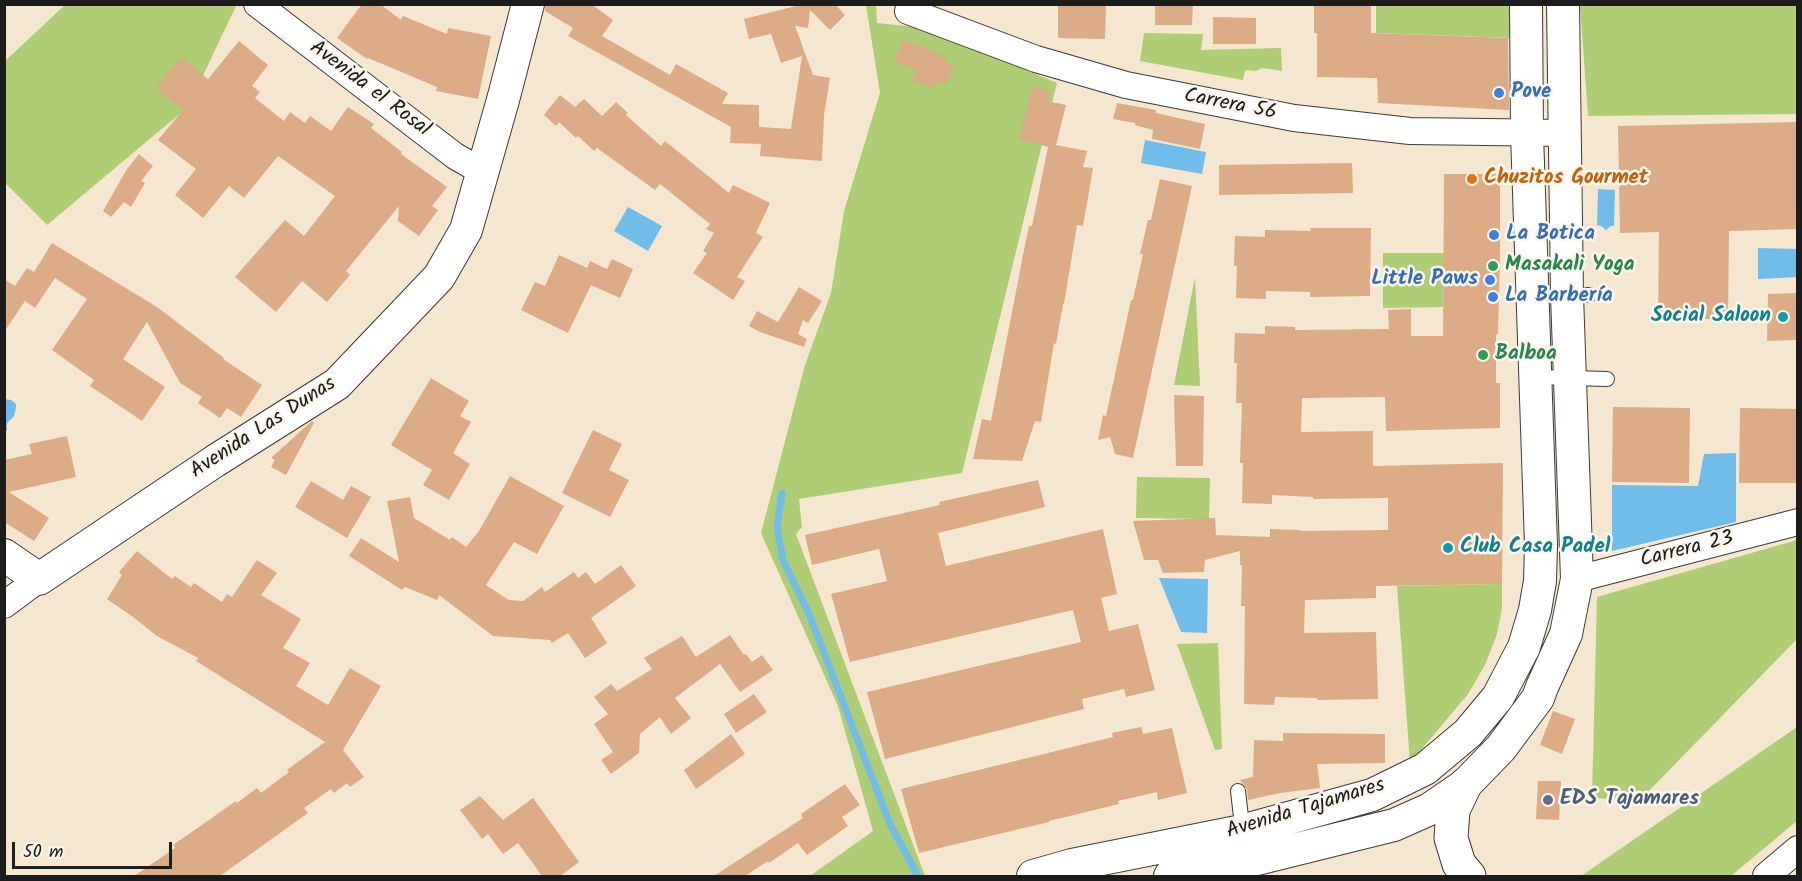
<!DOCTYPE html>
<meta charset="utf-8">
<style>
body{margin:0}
#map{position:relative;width:1802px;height:881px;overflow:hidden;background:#f5e6cf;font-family:Kalam,sans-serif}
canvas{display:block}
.frame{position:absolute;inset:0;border:6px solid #1c1c1c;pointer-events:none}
.scale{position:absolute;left:12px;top:842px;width:160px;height:27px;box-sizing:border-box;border:3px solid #1c1c1c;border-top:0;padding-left:8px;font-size:18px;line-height:21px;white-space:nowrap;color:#1c1c1c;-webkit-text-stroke:4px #fbf7ec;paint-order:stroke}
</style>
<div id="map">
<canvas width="1802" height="881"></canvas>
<div class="frame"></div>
<div class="scale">50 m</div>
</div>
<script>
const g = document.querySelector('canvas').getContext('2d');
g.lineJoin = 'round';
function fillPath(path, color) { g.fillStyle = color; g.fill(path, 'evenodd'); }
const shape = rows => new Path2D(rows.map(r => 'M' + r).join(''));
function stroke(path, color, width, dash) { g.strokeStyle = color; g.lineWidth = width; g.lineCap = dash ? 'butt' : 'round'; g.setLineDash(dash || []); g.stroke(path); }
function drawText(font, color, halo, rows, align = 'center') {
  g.font = font + ' Kalam,sans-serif'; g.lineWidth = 5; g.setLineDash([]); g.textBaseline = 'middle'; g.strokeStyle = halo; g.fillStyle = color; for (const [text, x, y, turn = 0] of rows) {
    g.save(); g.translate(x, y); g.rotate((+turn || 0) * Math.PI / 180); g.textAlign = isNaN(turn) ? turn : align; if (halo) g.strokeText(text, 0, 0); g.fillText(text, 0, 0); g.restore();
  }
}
fillPath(shape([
 [235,4,236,6,188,107,47,225,5,183,5,61,65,5],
 [866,5,876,5,877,23,927,28,1057,83,962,473,799,499,802,527,796,534,925,876,810,876,873,831,838,706,761,533,805,365,831,293,844,211,880,93],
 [1376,5,1512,5,1512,38,1376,33],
 [1580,5,1797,5,1797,114,1588,116],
 [1144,33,1203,34,1201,50,1281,48,1282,71,1262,68,1256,71,1245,70,1243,80,1140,61],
 [1383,253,1444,253,1443,307,1383,308],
 [1195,277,1200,386,1174,385],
 [1137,477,1210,478,1209,519,1136,518],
 [1797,540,1797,639,1640,800,1592,798,1597,597],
 [1502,584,1502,608,1497,634,1485,665,1468,694,1410,763,1397,586],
 [1218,643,1222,749,1215,750,1177,644],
 [1797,727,1797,821,1731,876,1581,876]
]), '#afcd74');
fillPath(shape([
 [1145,140,1206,152,1202,174,1141,163],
 [1598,189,1615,190,1614,226,1611,226,1606,230,1601,226,1597,225],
 [628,207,662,226,648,251,614,231],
 [1758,248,1797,249,1797,277,1758,279],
 [4,399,11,400,16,404,16,408,14,416,7,423,7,431,5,431],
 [1736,453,1736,522,1612,551,1612,485,1698,486,1704,454],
 [1159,578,1208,579,1207,633,1181,632]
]), '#70bdea');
stroke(shape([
 [782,493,777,527,783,560,809,614,890,824,918,876]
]), '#70bdea', 7);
fillPath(shape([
 [362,4,380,4,401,20,403,16,447,34,448,28,491,36,478,99,436,91,437,87,368,58,367,59,337,38],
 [545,4,591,4,613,20,602,36,670,75,676,64,728,93,722,104,759,105,759,127,791,129,802,56,781,63,771,34,749,39,744,19,804,4,835,4,845,15,830,30,810,10,808,28,795,26,813,75,830,78,824,115,822,161,760,156,761,144,730,143,731,127,568,36,573,28,545,11],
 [1058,4,1106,4,1105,39,1058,38],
 [1155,4,1193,4,1192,25,1155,25],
 [1314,4,1371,4,1371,33,1508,38,1509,110,1378,103,1377,78,1317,77,1317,33,1314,33],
 [1213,17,1256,18,1256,44,1213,44],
 [903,40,946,57,944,62,954,66,947,84,937,81,934,88,912,80,916,70,894,61],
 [239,41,268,65,252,86,260,92,255,98,284,121,290,112,305,123,310,116,331,131,348,107,374,124,371,128,402,152,401,154,447,187,432,206,438,210,419,236,398,221,399,206,346,271,350,275,327,302,302,281,276,312,235,277,285,220,304,236,335,196,278,156,244,198,229,186,203,218,175,195,196,169,158,140,183,110,156,88,181,57,208,79],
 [1033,86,1050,91,1047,101,1066,105,1056,145,1087,151,1083,167,1093,168,1090,186,1083,226,1077,225,1064,304,1063,304,1056,344,1054,343,1041,422,1035,421,1022,461,973,459,982,419,991,421,1023,255,1029,226,1032,226,1048,147,1019,139],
 [560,95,575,107,584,99,602,116,616,102,628,113,626,115,661,146,665,141,729,193,733,185,770,203,756,233,763,237,737,277,745,281,733,300,693,273,707,253,703,251,714,233,706,229,710,224,660,184,655,190,597,148,594,151,578,136,576,138,559,122,556,126,544,115],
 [1117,103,1156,110,1156,113,1205,124,1200,149,1152,139,1153,130,1135,125,1135,123,1113,119],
 [1797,122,1797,229,1729,231,1728,319,1658,319,1659,232,1620,233,1618,126],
 [139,154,153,166,141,181,145,183,131,207,124,202,111,217,103,211,127,169],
 [1352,163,1353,193,1219,195,1219,165],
 [1444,174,1500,174,1500,253,1498,334,1496,335,1496,383,1500,383,1500,428,1386,431,1385,397,1302,398,1301,432,1373,431,1373,466,1503,463,1502,584,1376,586,1376,598,1305,600,1304,633,1376,632,1378,699,1317,700,1317,698,1275,697,1274,705,1244,704,1245,606,1241,606,1242,565,1240,565,1240,551,1205,560,1204,572,1163,573,1158,560,1144,560,1133,521,1215,518,1216,535,1270,537,1270,529,1300,530,1300,531,1388,530,1388,498,1313,499,1313,497,1272,495,1272,504,1242,503,1243,463,1240,463,1242,403,1236,403,1237,363,1234,363,1235,333,1265,334,1265,326,1295,327,1295,330,1389,329,1388,310,1411,309,1411,336,1443,336],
 [1160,179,1192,186,1133,458,1115,454,1110,437,1098,440,1103,415,1106,416,1131,300,1133,300,1143,254,1140,254,1148,220,1151,220],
 [1310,228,1371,228,1370,296,1310,297,1310,292,1266,291,1266,299,1236,298,1237,266,1234,266,1235,236,1265,237,1265,230,1311,231],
 [52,243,157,307,224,358,223,359,262,385,241,417,227,408,220,418,198,403,202,397,180,383,147,322,123,359,165,387,142,421,90,386,94,380,52,350,87,299,55,278,35,308,25,301,4,332,4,279,15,286,27,268,34,272],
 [559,255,587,268,590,261,607,269,612,259,633,269,620,298,591,285,568,333,521,310,535,282,545,286],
 [799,287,822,301,808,323,803,320,798,334,807,339,804,347,760,332,749,326,757,311,778,322],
 [1797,293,1797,340,1767,341,1768,294],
 [431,378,469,401,460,416,471,422,453,453,470,464,449,500,423,485,432,470,391,445],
 [1174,395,1204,396,1203,466,1176,466],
 [1613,407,1690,408,1689,483,1612,482],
 [1740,408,1797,409,1797,483,1739,483],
 [312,421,314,423,286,475,271,467,275,460,271,458],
 [593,430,622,444,609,470,629,480,610,517,562,493],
 [67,436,76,477,9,492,49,518,34,541,4,522,4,460,32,454,29,444],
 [510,476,564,506,537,554,514,542,486,585,509,600,523,601,542,587,545,592,574,572,578,578,586,572,595,584,621,565,636,586,591,618,607,643,585,658,568,633,552,643,550,640,493,636,439,595,437,600,405,587,402,590,349,556,361,538,399,562,387,501,410,497,414,518,450,540,452,537,466,547,479,531],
 [1038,480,1045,507,938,533,946,566,1103,529,1117,594,1101,598,1109,631,1138,624,1155,690,1126,697,1124,689,1082,699,1084,709,885,759,867,692,1081,642,1073,610,850,662,831,594,887,581,879,549,812,565,805,535,940,505,939,502],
 [311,481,343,500,351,486,371,497,347,538,295,507],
 [137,551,172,579,175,576,191,587,194,583,222,602,227,594,232,597,257,560,277,573,261,595,301,619,283,648,310,663,296,686,328,705,350,668,381,686,343,750,364,777,350,787,347,783,334,793,331,789,304,808,308,813,220,876,134,876,175,848,173,845,236,801,237,803,257,788,261,793,289,772,287,770,325,742,196,661,198,658,157,636,133,617,107,599,122,575,119,572],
 [730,635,744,655,746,654,752,662,762,655,773,670,740,692,720,664,675,698,691,718,671,734,660,717,640,734,639,753,611,774,601,760,613,752,594,724,608,714,594,697,611,684,617,691,652,669,644,658,682,636,696,657],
 [754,694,767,712,736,733,724,714],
 [1553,711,1575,719,1562,754,1540,745],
 [1141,727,1143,734,1172,728,1187,793,1158,800,1157,792,1118,801,1119,804,1049,821,1049,822,919,853,901,789,1113,737,1112,733],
 [1283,733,1385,734,1385,763,1317,764,1320,788,1280,793,1248,800,1247,789,1240,780,1253,777,1254,740,1283,741],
 [731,734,745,754,696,789,684,770],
 [1538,781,1561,781,1559,820,1536,819],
 [845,784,860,805,842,817,848,826,807,855,798,843,769,863,768,861,745,876,714,876,803,818,801,814],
 [480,796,503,820,533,798,579,862,560,876,542,876,518,843,503,854,488,834,482,839,460,810]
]), '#dbac86');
const service = shape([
 [1567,295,1589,295],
 [1535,377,1607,379],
 [1238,791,1243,834]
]);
const minor = shape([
 [257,4,455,156,483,172],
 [908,11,1036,59,1126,85,1294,118,1410,131,1564,133],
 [1577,579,1798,522],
 [4,605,39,579],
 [1766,876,1798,849]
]);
const tertiary = shape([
 [4,555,39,579,215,461,337,384,439,277,466,230,503,100,528,4],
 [1033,876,1072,865,1242,831,1372,795,1425,769,1468,733,1498,697,1524,647,1535,610,1540,581,1541,545,1527,134,1526,4],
 [1170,876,1249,861,1394,825,1430,809,1465,785,1501,748,1538,698,1542,687,1566,634,1577,579,1567,295,1563,4]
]);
const trunk = shape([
 [1465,785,1453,810,1451,838,1459,864,1469,876]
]);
stroke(service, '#3d3a37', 16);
stroke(minor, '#3d3a37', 28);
stroke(tertiary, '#3d3a37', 34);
stroke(trunk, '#3d3a37', 35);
stroke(service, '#fff', 14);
stroke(minor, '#fff', 26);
stroke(tertiary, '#fff', 32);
stroke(trunk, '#fff', 33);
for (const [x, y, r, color] of [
 [1499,93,6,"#3f7fe0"],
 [1472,179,6,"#e8710a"],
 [1494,235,6,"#3f7fe0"],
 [1493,266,6,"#2e9e5b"],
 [1490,280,6,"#3f7fe0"],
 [1493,297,6,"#3f7fe0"],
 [1783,317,6,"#0f9aa8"],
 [1483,355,6,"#2e9e5b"],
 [1448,548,6,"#0f9aa8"],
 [1548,800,6,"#5c6f8a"]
]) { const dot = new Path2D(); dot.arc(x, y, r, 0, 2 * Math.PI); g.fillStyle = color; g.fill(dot); stroke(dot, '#fbf7ec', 2); }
drawText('21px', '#1c1c1c', '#fbf7ec', [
 ["Avenida el Rosal",369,90,37],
 ["Carrera 56",1230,106,11],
 ["Avenida Las Dunas",264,429,-33],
 ["Carrera 23",1687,551,-14],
 ["Avenida Tajamares",1306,810,-17]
]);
drawText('bold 21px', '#366cbe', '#fbf7ec', [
 ["Pove",1511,93],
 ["La Botica",1506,235],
 ["Little Paws",1478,280,"right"],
 ["La Barbería",1505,297]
], 'left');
drawText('bold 21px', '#c56008', '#fbf7ec', [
 ["Chuzitos Gourmet",1484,179]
], 'left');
drawText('bold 21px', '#27864d', '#fbf7ec', [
 ["Masakali Yoga",1505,266],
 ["Balboa",1495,355]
], 'left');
drawText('bold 21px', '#0d838f', '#fbf7ec', [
 ["Social Saloon",1771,317],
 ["Club Casa Padel",1460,548,"left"]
], 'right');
drawText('bold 21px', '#4e5e75', '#fbf7ec', [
 ["EDS Tajamares",1560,800]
], 'left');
</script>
